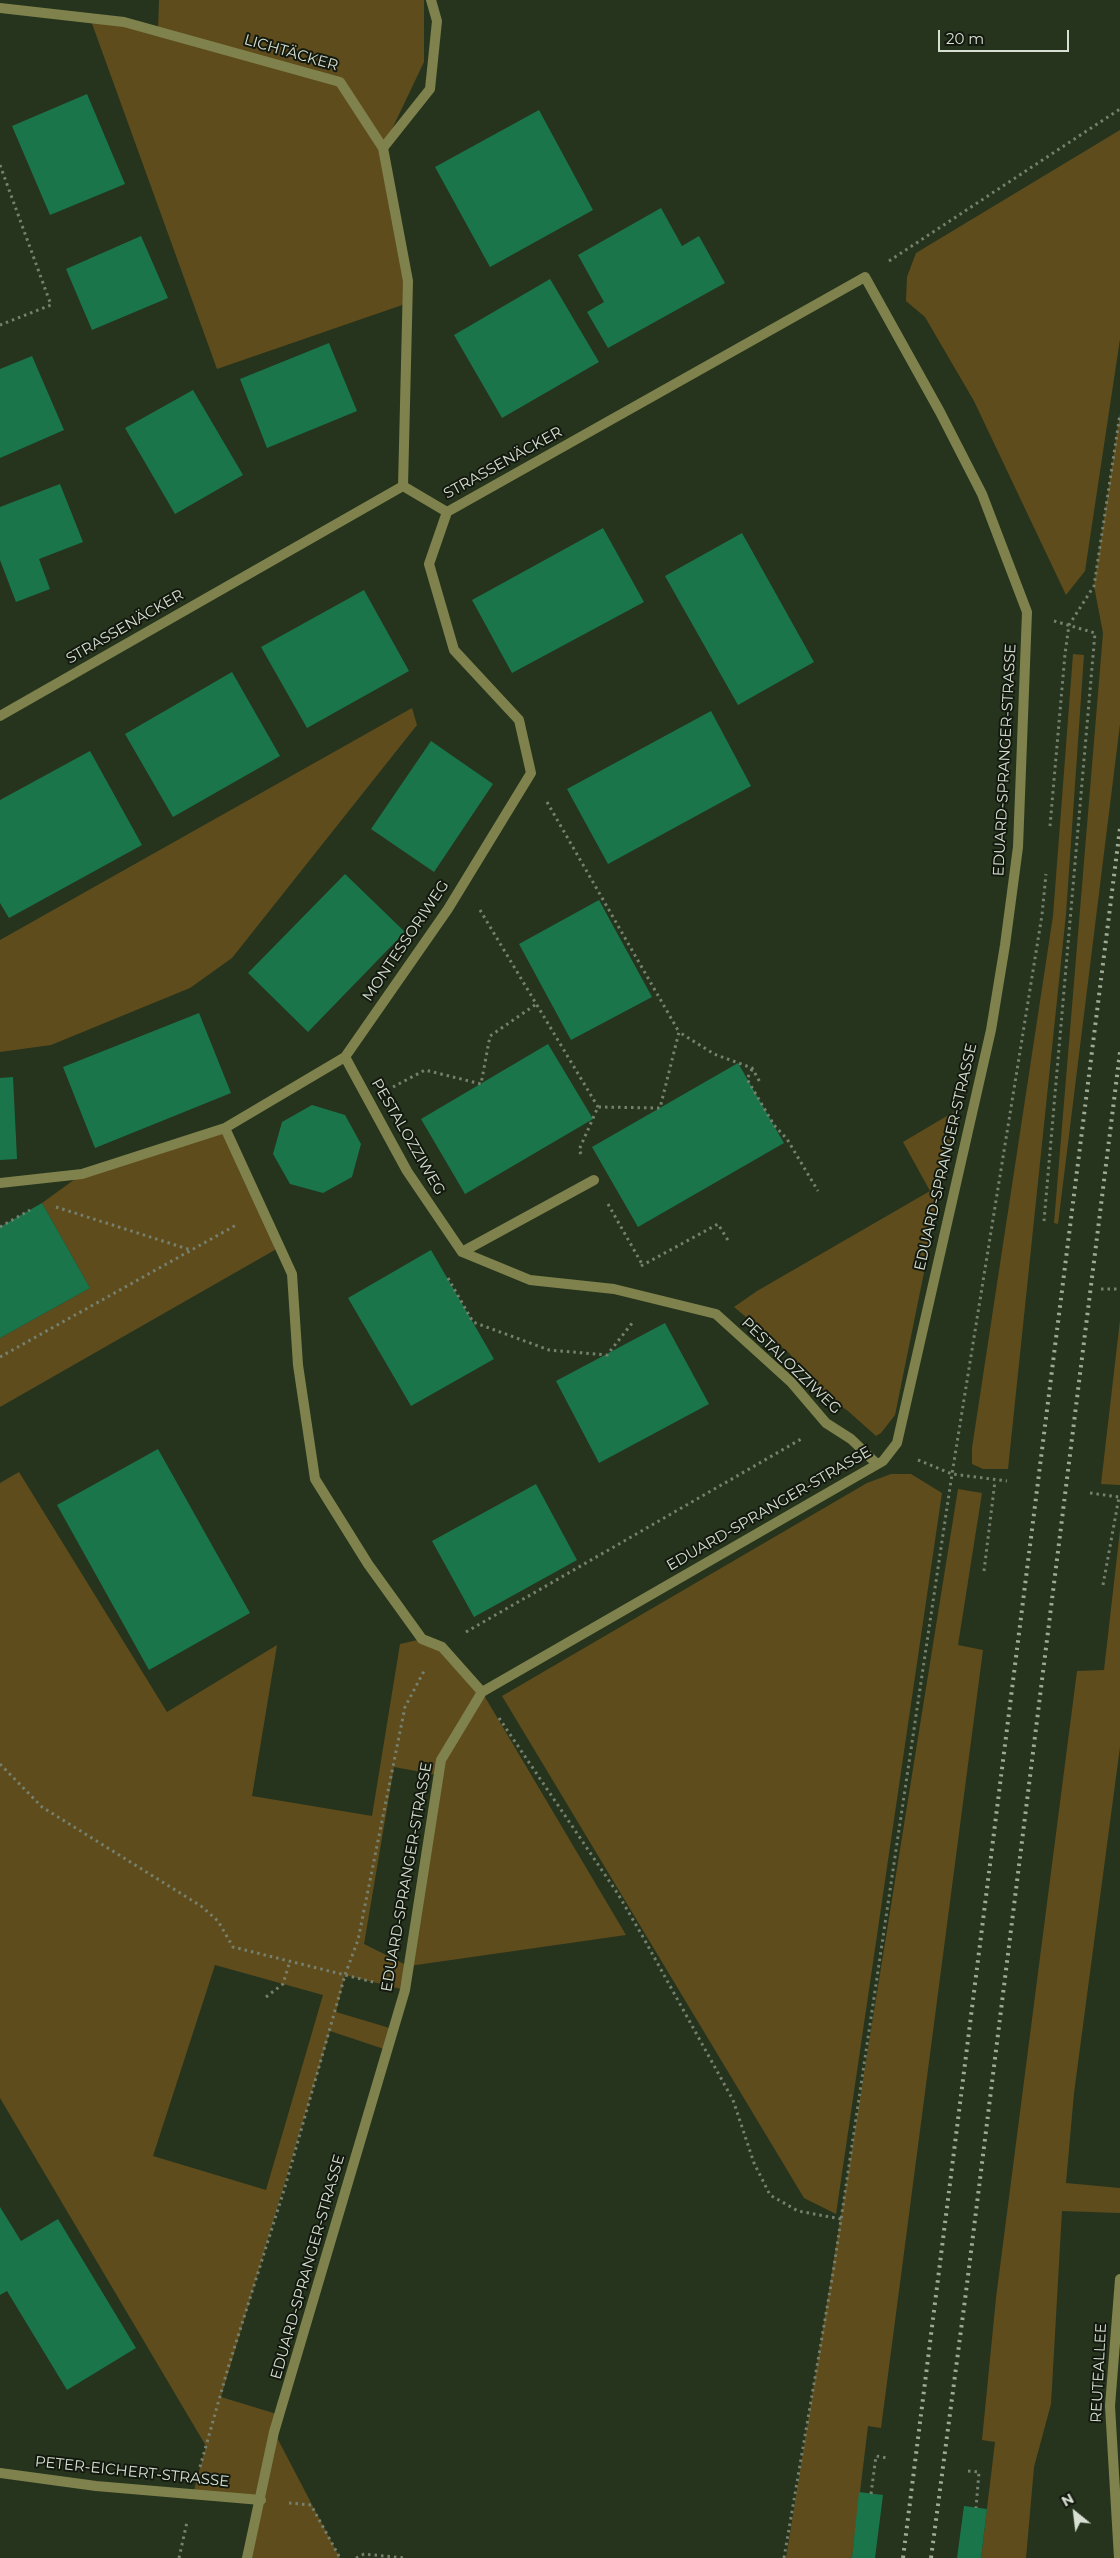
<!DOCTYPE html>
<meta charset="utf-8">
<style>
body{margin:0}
#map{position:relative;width:1120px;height:2558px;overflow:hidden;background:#26341d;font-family:Montserrat,sans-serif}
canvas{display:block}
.north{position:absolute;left:1050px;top:2488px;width:50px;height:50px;-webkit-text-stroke:4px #13190f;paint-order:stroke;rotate:331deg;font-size:14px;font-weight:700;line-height:20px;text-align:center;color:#d7e0d2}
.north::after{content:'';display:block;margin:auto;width:18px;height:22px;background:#d7e0d2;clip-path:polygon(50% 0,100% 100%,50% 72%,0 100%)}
.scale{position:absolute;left:938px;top:30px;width:131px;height:22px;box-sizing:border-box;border:2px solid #d7e0d2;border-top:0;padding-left:6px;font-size:15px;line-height:18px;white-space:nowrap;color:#d7e0d2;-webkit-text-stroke:4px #13190f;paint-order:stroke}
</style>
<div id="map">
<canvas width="1120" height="2558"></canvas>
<div class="north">N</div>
<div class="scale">20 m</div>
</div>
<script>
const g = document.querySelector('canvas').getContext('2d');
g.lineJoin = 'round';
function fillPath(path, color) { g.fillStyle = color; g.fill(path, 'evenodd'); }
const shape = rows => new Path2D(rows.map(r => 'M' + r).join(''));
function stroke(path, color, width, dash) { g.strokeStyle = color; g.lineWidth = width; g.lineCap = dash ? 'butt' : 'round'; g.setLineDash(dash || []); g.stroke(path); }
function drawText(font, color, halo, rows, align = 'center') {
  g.font = font + ' Montserrat,sans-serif'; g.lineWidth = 4; g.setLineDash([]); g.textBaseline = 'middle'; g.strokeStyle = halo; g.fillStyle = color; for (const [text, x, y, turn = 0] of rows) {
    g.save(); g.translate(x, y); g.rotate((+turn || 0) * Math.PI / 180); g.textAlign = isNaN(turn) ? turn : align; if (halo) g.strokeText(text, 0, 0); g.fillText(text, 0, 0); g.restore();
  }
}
fillPath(shape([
 [159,0,424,0,424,62,383,148,408,303,217,369,90,18,158,31],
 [1120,130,1120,339,1085,571,1066,595,974,401,925,317,906,301,907,277,916,253],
 [1120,413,1120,724,1058,1224,1054,1223,1103,633,1094,586],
 [1073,654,1084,655,1066,914,1008,1469,983,1469,972,1464,972,1448,1053,916],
 [412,708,417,725,232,958,190,988,51,1045,0,1052,0,940],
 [957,1110,895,1415,881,1433,876,1436,848,1411,825,1395,789,1353,734,1307,757,1291,930,1191,903,1142],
 [225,1128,280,1247,0,1407,0,1338,90,1288,42,1203,82,1174],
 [1120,1320,1120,1485,1101,1484],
 [19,1472,167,1712,277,1645,252,1796,372,1816,400,1644,422,1639,442,1647,482,1692,626,1935,409,1966,405,1990,345,1975,336,2012,393,2029,387,2050,330,2031,221,2397,280,2415,274,2432,340,2558,247,2558,260,2500,193,2494,206,2446,0,2098,0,1483],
 [394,1767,438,1775,408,1966,364,1944],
 [215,1965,323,1995,266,2190,153,2156],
 [891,1474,911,1474,942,1493,836,2214,804,2198,502,1696,867,1483],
 [958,1489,982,1493,958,1645,983,1650,881,2428,868,2426,852,2558,786,2558],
 [1120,1530,1120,1747,1074,2093,1066,2183,1120,2188,1120,2213,1062,2211,1051,2404,1034,2467,1026,2558,981,2558,995,2442,982,2440,996,2298,1077,1671,1104,1670]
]), '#5f4c1c');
fillPath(shape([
 [87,94,125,184,50,215,12,126],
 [539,110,593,210,490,267,435,167],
 [661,208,682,246,699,236,725,283,608,348,587,312,604,302,578,255],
 [141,236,168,298,92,330,66,269],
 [550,279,599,362,502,418,454,335],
 [329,343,357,411,267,448,240,379],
 [32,356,64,430,0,458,0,369],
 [193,390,243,475,175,514,125,428],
 [60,484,83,542,39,559,50,589,16,602,0,560,0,507],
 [603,528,644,602,512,673,472,600],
 [742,533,814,662,738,705,665,576],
 [364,590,409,671,307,728,261,647],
 [232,672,280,756,173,817,125,734],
 [711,711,751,786,608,864,567,789],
 [431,741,493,784,434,872,371,829],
 [90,751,142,845,9,918,0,903,0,800],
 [345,874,405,932,308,1032,248,973],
 [599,900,652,997,571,1040,519,944],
 [199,1013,231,1093,95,1148,63,1067],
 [548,1044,593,1119,465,1194,421,1119],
 [738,1063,784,1143,638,1227,592,1147],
 [13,1077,17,1159,0,1160,0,1078],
 [312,1105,345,1115,361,1144,352,1177,323,1193,290,1184,273,1154,282,1122],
 [42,1203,90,1288,0,1338,0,1227],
 [431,1250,494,1359,411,1406,348,1298],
 [665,1323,709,1404,599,1463,556,1381],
 [158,1449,250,1613,149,1670,57,1505],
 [536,1484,577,1560,474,1617,432,1541],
 [0,2207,21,2241,58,2219,136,2348,67,2390,7,2291,0,2295],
 [859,2492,883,2495,875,2558,852,2558],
 [964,2506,987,2509,981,2558,957,2558]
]), '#1a754b');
stroke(shape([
 [0,165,51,305,0,325],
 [889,261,1120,109],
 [547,802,679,1032],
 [1050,826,1065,654,1069,625,1094,586,1120,414],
 [480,910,598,1107],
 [752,1069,747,1079,774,1125,787,1139,818,1191],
 [393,1087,425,1070,481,1084,490,1036,535,1005],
 [581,1154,579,1150,598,1107,660,1108,679,1032,714,1054,752,1068,761,1084],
 [608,1204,642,1264],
 [56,1207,191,1250],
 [1044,1221,1095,633,1054,621],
 [0,1227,30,1210],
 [641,1266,718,1224,729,1242],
 [448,1278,473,1322,549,1350,607,1355,633,1322],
 [1101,1289,1120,1289],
 [0,1357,238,1224],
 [918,1460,952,1474,1007,1481],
 [1090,1493,1119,1497],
 [984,1571,995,1481],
 [1103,1585,1119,1497],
 [466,1632,803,1438],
 [499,1718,618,1894,643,1937,733,2100,754,2163,770,2195,798,2211,841,2219],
 [0,1764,42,1807,201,1906,218,1921,233,1947,377,1983],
 [266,1997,283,1984,290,1961],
 [200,2467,228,2368,285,2187,345,1975,358,1940,405,1707,424,1671],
 [968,2471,979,2472,976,2508],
 [871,2494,876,2456,887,2458],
 [289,2503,311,2505,340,2558],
 [179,2558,187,2522],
 [356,2558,364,2554,405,2558],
 [784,2558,833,2273,952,1474,1042,915,1046,874]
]), '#75816e', 3, [2.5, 4]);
stroke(shape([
 [383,148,430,89,437,21,431,0]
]), '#7f824c', 10);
stroke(shape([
 [0,8,124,22,340,82,383,148,408,281,403,486],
 [0,716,403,486,447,512,865,277,940,412,982,494,1027,612,1018,847,1005,945,991,1030,897,1443,883,1461,482,1692,441,1760,405,1990,274,2432,247,2558],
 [345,1057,407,1171,462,1252,530,1280,614,1289,716,1314,791,1382,826,1423,851,1439,877,1464],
 [225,1128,292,1274,298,1365,315,1479,368,1564,422,1639,442,1647,482,1692],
 [0,1183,82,1174,225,1128,345,1057,448,909,531,773,519,720,454,650,429,564,447,512],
 [462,1252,594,1180],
 [0,2473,96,2486,261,2500],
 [1119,2558,1110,2406,1120,2279]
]), '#7f824c', 10);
stroke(shape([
 [903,2558,1120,828],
 [931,2558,966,2292,1120,1052]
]), '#9ea998', 4, [2.5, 5]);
drawText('15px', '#d7e0d2', '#13190f', [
 ["LICHTÄCKER",291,53,16],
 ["STRASSENÄCKER",503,463,-29],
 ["STRASSENÄCKER",125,627,-30],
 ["EDUARD-SPRANGER-STRASSE",1005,760,-87],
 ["MONTESSORIWEG",406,941,-56],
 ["PESTALOZZIWEG",408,1137,60],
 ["EDUARD-SPRANGER-STRASSE",946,1157,-77],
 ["PESTALOZZIWEG",791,1366,44],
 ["EDUARD-SPRANGER-STRASSE",769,1509,-30],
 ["EDUARD-SPRANGER-STRASSE",407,1877,-80],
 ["EDUARD-SPRANGER-STRASSE",308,2267,-74],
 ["REUTEALLEE",1099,2373,-87],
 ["PETER-EICHERT-STRASSE",132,2472,6]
]);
</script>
